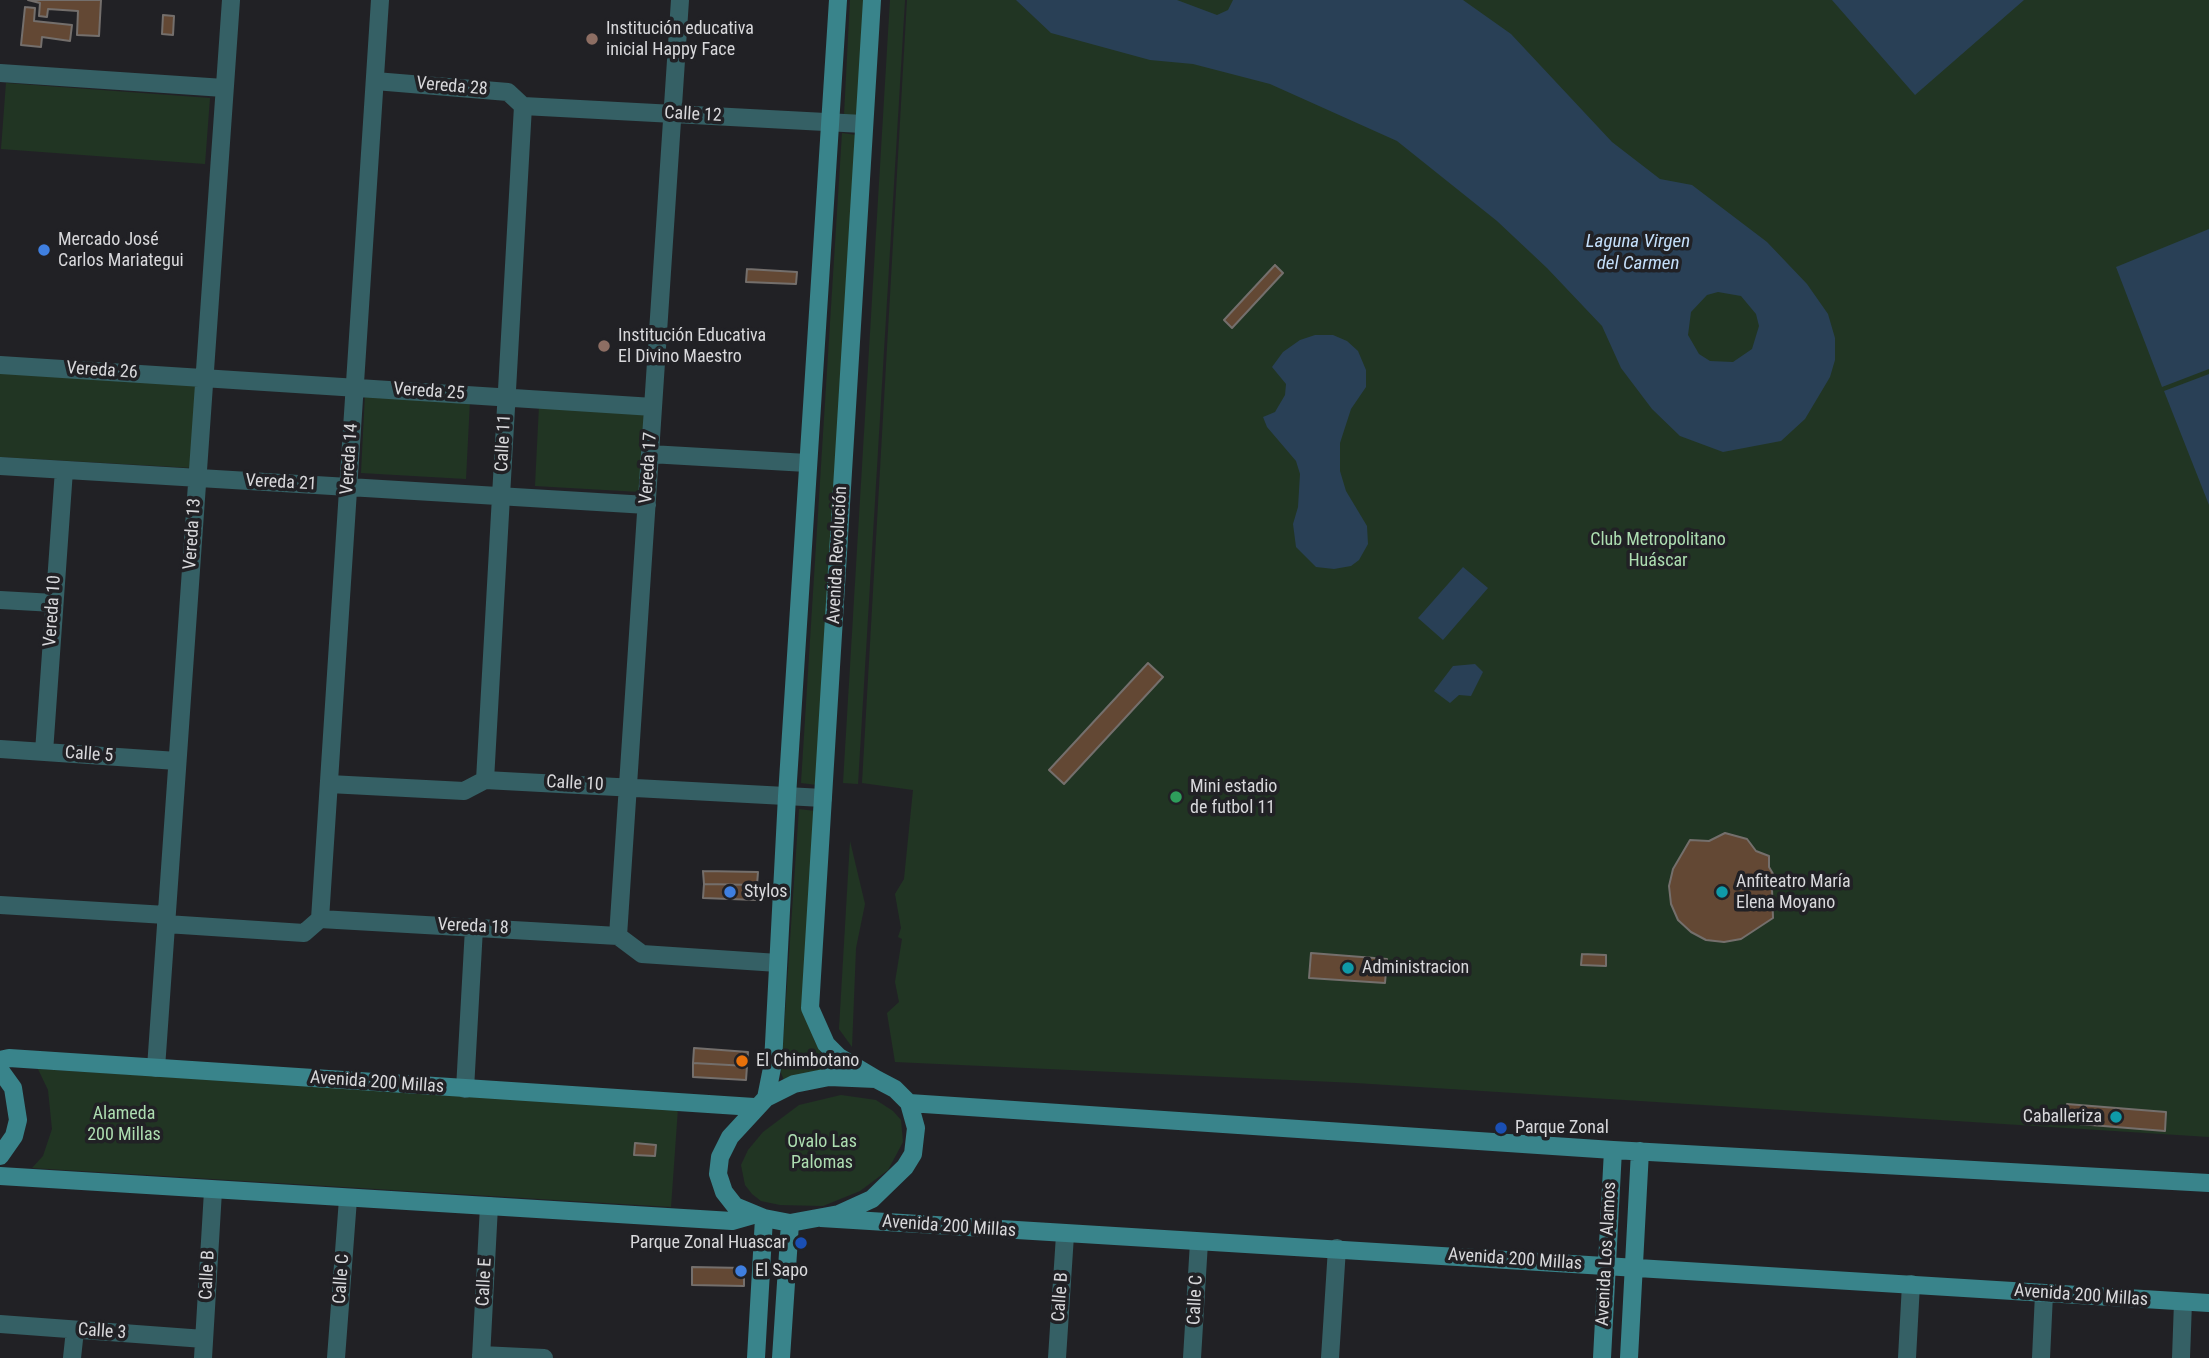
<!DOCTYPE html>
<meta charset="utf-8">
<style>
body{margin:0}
canvas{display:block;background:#212125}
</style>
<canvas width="2209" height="1358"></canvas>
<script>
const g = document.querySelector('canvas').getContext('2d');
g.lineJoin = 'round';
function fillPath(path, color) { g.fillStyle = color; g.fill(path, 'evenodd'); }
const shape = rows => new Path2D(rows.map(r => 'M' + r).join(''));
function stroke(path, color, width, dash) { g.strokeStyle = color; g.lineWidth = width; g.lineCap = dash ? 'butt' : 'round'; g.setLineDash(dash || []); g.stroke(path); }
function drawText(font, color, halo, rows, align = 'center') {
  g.font = font + ' "Roboto Condensed",sans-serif'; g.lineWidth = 7; g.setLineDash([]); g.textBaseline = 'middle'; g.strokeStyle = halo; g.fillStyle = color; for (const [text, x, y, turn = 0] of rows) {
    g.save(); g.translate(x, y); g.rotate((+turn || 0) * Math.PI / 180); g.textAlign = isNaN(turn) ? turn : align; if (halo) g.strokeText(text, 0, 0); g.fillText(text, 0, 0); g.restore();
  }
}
fillPath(shape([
 [850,0,865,0,859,116,844,115],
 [890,0,905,0,858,784,843,783],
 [907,0,2209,0,2209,1137,1356,1083,895,1062,887,1013,899,1002,895,982,902,939,898,937,901,928,895,894,904,879,913,790,862,783],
 [6,83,210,98,205,164,1,149],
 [842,133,856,135,817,785,801,783],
 [0,372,198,384,193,468,0,457],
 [365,394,470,400,466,479,361,473],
 [539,406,644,413,640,492,535,486],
 [799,809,815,811,809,1015,814,1040,829,1068,784,1080,781,1073],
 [850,841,865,904,856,948,852,1047,839,1029],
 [38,1069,678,1108,671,1207,32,1168,43,1156,52,1129,48,1090],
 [841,1095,876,1100,893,1111,901,1120,903,1142,888,1170,860,1191,823,1206,780,1205,761,1201,752,1194,745,1185,741,1165,748,1150,763,1132,799,1105]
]), '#213523');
fillPath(shape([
 [1016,0,1177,0,1217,15,1228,10,1233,0,1463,0,1511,34,1612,142,1660,179,1692,185,1767,242,1807,284,1828,314,1835,338,1835,360,1830,377,1805,419,1781,441,1723,452,1680,436,1652,409,1621,368,1602,326,1547,268,1497,221,1397,141,1270,84,1193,64,1150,60,1051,33],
 [1718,292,1741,296,1756,314,1759,326,1752,349,1733,362,1710,361,1699,354,1688,335,1691,312,1707,295],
 [1832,0,2024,0,1915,95],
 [2209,229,2209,369,2162,387,2116,267],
 [1315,335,1333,335,1347,341,1358,351,1366,370,1366,387,1351,409,1340,443,1340,471,1346,491,1367,526,1368,544,1359,560,1351,566,1334,569,1316,567,1296,547,1293,524,1298,507,1300,474,1296,461,1267,427,1263,417,1275,412,1285,395,1286,384,1272,367,1283,352,1300,340],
 [2209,374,2209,505,2164,391],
 [1463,567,1488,588,1443,640,1418,618],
 [1475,664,1483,672,1471,696,1459,695,1450,703,1434,691,1453,666]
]), '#294056');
const building = shape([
 [28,0,101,0,99,36,77,35,78,11,48,9,47,17,39,16,40,3,28,0],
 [25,7,35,8,34,21,72,25,70,41,42,37,41,47,21,45,25,7],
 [163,15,174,16,173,35,162,34,163,15],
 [1275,265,1283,273,1232,328,1224,320,1275,265],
 [747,269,797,272,796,284,746,282,747,269],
 [1148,663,1163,677,1064,784,1049,770,1148,663],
 [1725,833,1747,839,1756,851,1769,856,1769,867,1776,879,1772,889,1773,918,1741,939,1724,942,1706,940,1691,932,1678,920,1671,904,1669,886,1673,869,1690,840,1709,841,1725,833],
 [703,871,758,872,757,885,704,884,703,871],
 [704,884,757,885,757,900,703,898,704,884],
 [1311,953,1387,959,1385,983,1309,978,1311,953],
 [1582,954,1606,955,1606,966,1581,965,1582,954],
 [694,1048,748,1052,747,1066,693,1063,694,1048],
 [693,1063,747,1066,746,1080,693,1077,693,1063],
 [2067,1104,2166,1112,2165,1131,2066,1123,2067,1104],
 [635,1143,656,1145,655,1156,634,1155,635,1143],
 [692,1267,744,1268,744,1286,692,1285,692,1267]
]);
fillPath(building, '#634834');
stroke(building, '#746f6c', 2);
stroke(shape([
 [0,73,224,88],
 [375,81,508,92,523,106],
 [523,106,863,124],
 [0,365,653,407],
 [650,454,807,463],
 [0,466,647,505],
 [0,600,54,603],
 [0,749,177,761],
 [44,752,64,470],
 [485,780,523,106],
 [329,784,464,791,485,780,823,798],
 [0,905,166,915],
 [320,919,380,0],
 [166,924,304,933,320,919,618,936,642,954,778,963],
 [618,936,680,0],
 [156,1068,231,0],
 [465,1089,474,928],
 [0,1324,204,1339],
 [481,1355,544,1358],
 [72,1358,75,1330],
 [203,1358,213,1191],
 [336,1358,348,1199],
 [481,1358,489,1206],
 [1057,1358,1065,1235],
 [1192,1358,1199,1242],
 [1330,1358,1337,1248],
 [1907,1358,1911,1284],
 [2041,1358,2044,1294],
 [2181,1358,2183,1302]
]), '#356065', 18);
stroke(shape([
 [872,0,810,1008,826,1044,839,1057,876,1079],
 [0,1060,9,1058,754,1107],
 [0,1070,13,1088,18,1120,14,1136,0,1156],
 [829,1077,876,1079,895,1089,909,1103,916,1128,913,1154,905,1167,872,1199,839,1214,790,1223,764,1218,735,1206,724,1192,718,1174,720,1157,730,1137,766,1098,794,1084,829,1077],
 [766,1098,773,1063,787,796,838,0],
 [909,1103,1613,1150,2209,1183],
 [0,1176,732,1221,753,1215],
 [821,1218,2209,1303],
 [756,1358,764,1218],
 [781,1358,790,1223],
 [1602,1358,1613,1150],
 [1629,1358,1640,1151]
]), '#39848b', 18);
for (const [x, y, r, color] of [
 [592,39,7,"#8d6e63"],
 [44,250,7,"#3f7fe0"],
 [604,346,7,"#8d6e63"],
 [1176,797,7,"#2e9e5b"],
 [730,892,7,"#3f7fe0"],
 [1722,892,7,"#0f9aa8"],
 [1348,968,7,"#0f9aa8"],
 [742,1061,7,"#e8710a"],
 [2116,1117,7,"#0f9aa8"],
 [1501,1128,7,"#1a4fb4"],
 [801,1243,7,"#1a4fb4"],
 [741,1271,7,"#3f7fe0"]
]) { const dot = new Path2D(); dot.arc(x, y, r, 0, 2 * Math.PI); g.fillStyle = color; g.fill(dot); stroke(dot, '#212125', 2.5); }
drawText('18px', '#d8d8db', '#212125', [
 ["Institución educativa",606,29],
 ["inicial Happy Face",606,50],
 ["Mercado José",58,240],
 ["Carlos Mariategui",58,261],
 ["Institución Educativa",618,336],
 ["El Divino Maestro",618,357],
 ["Mini estadio",1190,787],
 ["de futbol 11",1190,808],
 ["Anfiteatro María",1736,882],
 ["Elena Moyano",1736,903],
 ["Stylos",744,892],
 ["Administracion",1362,968],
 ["El Chimbotano",756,1061],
 ["Caballeriza",2102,1117,"right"],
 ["Parque Zonal",1515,1128],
 ["Parque Zonal Huascar",787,1243,"right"],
 ["El Sapo",755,1271]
], 'left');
drawText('18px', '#d8d8db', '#212125', [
 ["Vereda 28",452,87,5],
 ["Calle 12",693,115,3],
 ["Vereda 26",102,371,4],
 ["Vereda 25",429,392,4],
 ["Calle 11",504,443,-87],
 ["Vereda 14",350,459,-86],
 ["Vereda 17",649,468,-86],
 ["Vereda 21",281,483,3],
 ["Vereda 13",193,534,-86],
 ["Avenida Revolución",838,555,-87],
 ["Vereda 10",53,611,-86],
 ["Calle 5",89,755,4],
 ["Calle 10",575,784,3],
 ["Vereda 18",473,927,3],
 ["Avenida 200 Millas",377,1083,4],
 ["Avenida 200 Millas",949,1227,4],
 ["Avenida Los Alamos",1607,1254,-87],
 ["Avenida 200 Millas",1515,1260,4],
 ["Calle B",208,1275,-87],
 ["Calle C",342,1279,-86],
 ["Calle E",485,1282,-87],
 ["Avenida 200 Millas",2081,1296,4],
 ["Calle B",1061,1297,-86],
 ["Calle C",1196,1300,-87],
 ["Calle 3",102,1332,4]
]);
drawText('18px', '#adddb1', '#212125', [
 ["Club Metropolitano",1658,540],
 ["Huáscar",1658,561],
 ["Alameda",124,1114],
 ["200 Millas",124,1135],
 ["Ovalo Las",822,1142],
 ["Palomas",822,1163]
]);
drawText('italic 19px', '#c4dffa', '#212125', [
 ["Laguna Virgen",1638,242],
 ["del Carmen",1638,264]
]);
</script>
